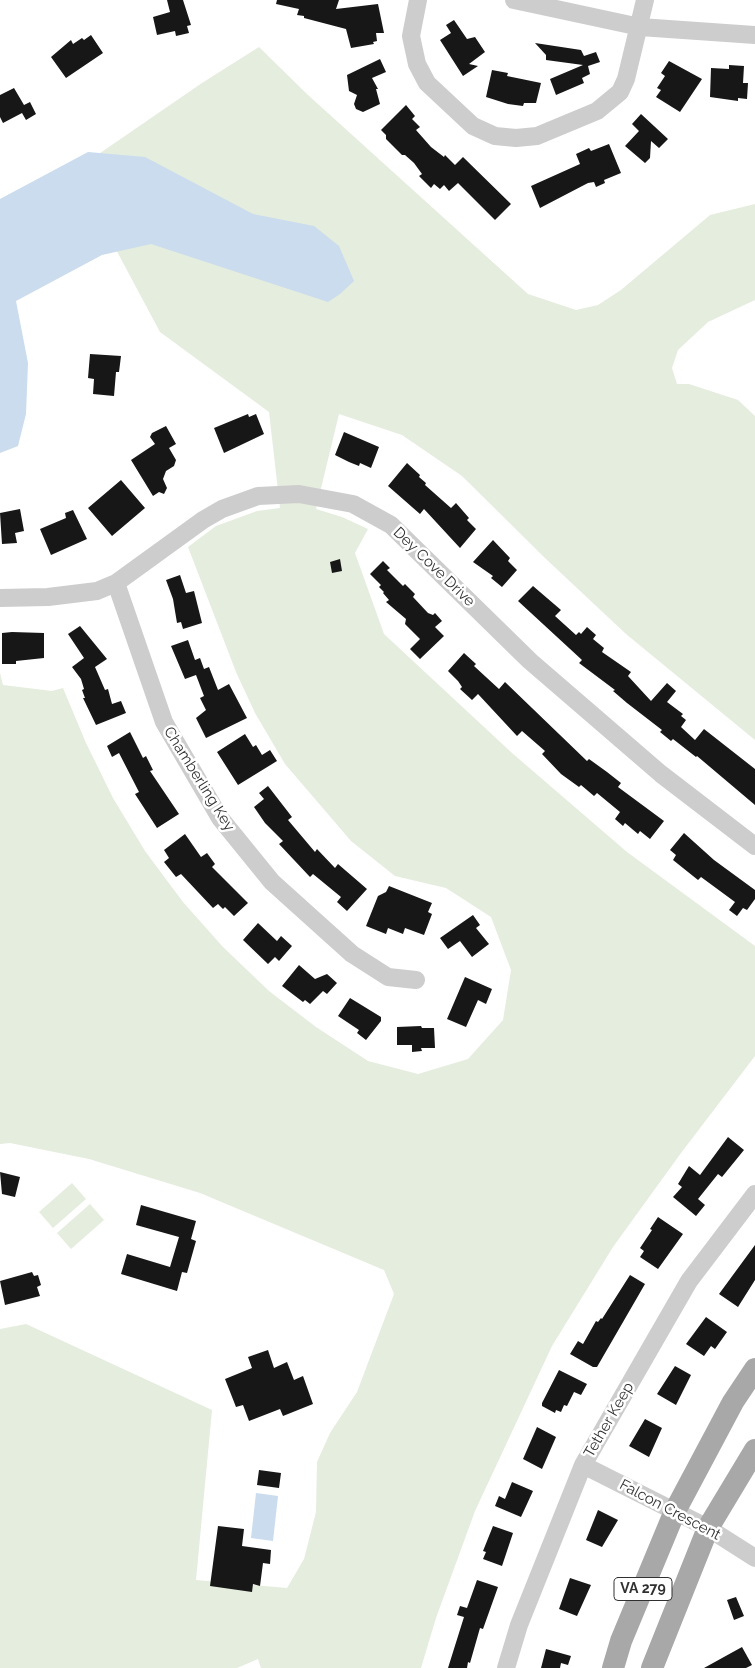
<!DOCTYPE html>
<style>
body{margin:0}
canvas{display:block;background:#fff}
</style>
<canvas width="755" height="1668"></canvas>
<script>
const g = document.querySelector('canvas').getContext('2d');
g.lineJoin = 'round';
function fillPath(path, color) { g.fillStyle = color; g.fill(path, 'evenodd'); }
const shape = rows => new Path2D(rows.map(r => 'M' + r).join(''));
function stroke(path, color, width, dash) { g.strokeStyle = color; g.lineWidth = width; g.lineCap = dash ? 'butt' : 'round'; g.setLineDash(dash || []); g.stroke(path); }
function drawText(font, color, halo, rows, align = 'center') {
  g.font = font + ' Raleway,sans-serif'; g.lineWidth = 5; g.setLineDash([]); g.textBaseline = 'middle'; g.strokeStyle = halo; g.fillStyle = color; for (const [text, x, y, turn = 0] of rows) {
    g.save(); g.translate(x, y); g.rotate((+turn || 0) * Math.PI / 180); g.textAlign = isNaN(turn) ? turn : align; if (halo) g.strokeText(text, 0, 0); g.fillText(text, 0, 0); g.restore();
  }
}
fillPath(shape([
 [259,47,308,95,528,294,576,310,598,305,621,290,710,215,755,204,755,300,708,322,678,350,672,368,677,384,689,384,738,400,755,416,755,740,626,634,546,559,462,476,402,435,339,414,316,509,342,517,368,529,355,553,384,634,512,753,627,852,755,946,755,1056,681,1153,613,1247,552,1346,475,1511,436,1618,421,1668,261,1668,258,1659,237,1668,0,1668,0,1329,26,1324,212,1410,196,1580,287,1588,304,1559,316,1512,317,1462,330,1433,357,1392,394,1294,384,1270,200,1193,89,1159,10,1143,0,1144,0,673,3,685,52,691,63,688,86,743,113,798,145,851,183,902,223,947,269,991,316,1027,368,1061,418,1074,468,1059,503,1020,511,970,491,917,446,888,395,876,351,841,285,764,255,713,236,672,188,547,216,526,257,511,280,508,269,412,160,332,74,171,202,83],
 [72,1183,86,1199,53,1228,39,1212],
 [90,1204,104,1220,71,1249,57,1233]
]), '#e5edde');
fillPath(shape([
 [88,152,145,157,253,214,314,226,339,246,354,281,340,294,328,302,151,244,102,255,16,301,28,363,26,414,18,446,0,453,0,199],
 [256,1493,278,1496,273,1541,251,1538]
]), '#cadced');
fillPath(shape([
 [167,0,183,0,191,25,187,26,189,33,176,36,175,31,157,35,153,17,170,12],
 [277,0,339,0,336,9,378,4,384,33,376,33,377,41,373,42,374,44,351,48,346,29,304,18,304,16,297,15,299,9,276,4],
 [454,20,467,39,475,37,485,52,469,64,478,66,463,76,440,40,451,33,446,25],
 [91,35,103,53,66,78,51,57,71,40,73,44,82,38,84,40],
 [535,43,581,50,584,56,596,52,600,62,588,66,590,74,582,78,584,83,556,95,550,79,583,65,546,60,546,55],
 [380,59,386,72,372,78,378,89,376,89,380,104,363,112,356,109,354,104,357,95,349,91,347,75],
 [669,61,702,79,680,112,656,97,661,90,657,88,665,76,661,73],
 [729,65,744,66,743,83,748,83,747,99,738,98,738,101,710,97,711,68,729,69],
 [492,70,508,73,507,76,541,83,536,103,524,103,523,106,508,104,486,97],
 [14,88,24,105,30,102,36,114,26,120,22,113,3,123,0,117,0,95],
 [406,105,415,116,412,119,420,127,416,130,431,147,444,157,445,155,455,165,463,157,511,204,495,220,458,183,449,191,444,185,440,189,434,184,431,188,419,176,422,174,414,163,405,155,402,155,386,139,386,135,381,130],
 [641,114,668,139,659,148,651,141,650,158,645,163,625,146,639,131,632,124],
 [609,144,621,173,604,180,605,183,596,187,594,182,588,183,540,208,531,186,580,164,576,154,589,148,591,151],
 [90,354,121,356,119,372,116,372,114,396,93,394,94,379,88,378],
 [248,414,249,417,256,414,264,434,224,453,214,428],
 [166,426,176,444,169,448,176,460,174,466,166,471,163,479,167,488,164,494,159,492,153,496,131,460,155,444,150,437,152,433],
 [344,432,379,447,371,468,360,463,359,466,349,462,335,455],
 [407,463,420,475,419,477,426,483,425,485,451,508,456,503,469,518,467,520,476,529,460,548,424,509,420,514,388,486],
 [121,480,145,508,112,536,88,508],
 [20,509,24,531,15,533,17,543,2,544,0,513],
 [73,510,87,539,51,555,40,529,66,518,65,513],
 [493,540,510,558,508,561,517,570,502,587,491,578,493,576,473,562],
 [340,559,342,571,332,573,330,562],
 [383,561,390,568,387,570,403,586,405,584,415,594,413,597,428,613,433,615,435,613,442,621,435,627,444,636,420,659,410,649,420,639,405,624,406,619,386,602,389,600,383,593,384,592,379,587,381,585,370,574],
 [180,575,186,593,194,591,202,623,183,629,181,622,177,623,173,599,166,580],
 [533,586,561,610,555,616,576,635,579,632,581,634,587,627,596,635,593,639,604,648,602,652,631,672,628,676,651,701,667,683,676,691,667,702,683,714,681,716,686,720,681,727,695,740,704,729,755,769,755,805,697,756,696,757,673,739,671,741,660,732,662,730,627,703,613,691,615,690,579,663,582,660,518,601],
 [80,626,107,659,95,667,105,690,108,689,112,704,121,701,126,713,96,725,83,698,85,698,82,690,84,689,81,679,72,667,84,658,68,634],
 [12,632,44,633,44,658,16,661,16,664,2,664,2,633],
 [188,640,195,660,200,658,204,669,209,667,218,690,229,684,247,718,206,738,196,718,206,710,200,698,204,696,196,675,185,679,171,646],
 [464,653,476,664,474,666,499,689,505,682,587,761,589,759,607,772,621,783,618,787,664,821,650,839,640,831,638,834,625,823,623,826,615,819,620,812,597,793,594,796,581,785,579,787,561,774,542,754,545,751,522,731,517,736,478,694,472,700,460,689,462,687,458,681,448,671],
 [130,732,143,758,146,756,153,770,150,771,179,814,157,828,135,794,139,792,119,753,112,757,107,746],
 [245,734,253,747,256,745,262,755,270,750,277,761,238,785,217,752],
 [268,786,292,817,288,820,315,852,317,849,335,868,338,864,367,889,347,911,337,902,341,897,313,874,310,877,279,844,283,841,265,823,254,807,264,799,259,793],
 [684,833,714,860,755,890,755,899,747,910,743,908,737,916,729,910,735,902,701,877,698,880,673,860,676,855,670,850],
 [185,834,201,857,207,853,215,864,212,867,248,903,234,916,225,907,223,909,218,904,213,908,181,874,176,877,164,862,169,858,164,850],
 [389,886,432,903,428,912,432,914,424,935,405,928,403,934,388,928,386,934,366,926,378,896,386,892],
 [473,915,480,925,476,928,489,944,472,957,460,941,448,949,440,938],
 [258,923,277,941,281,936,292,946,279,961,275,957,268,964,243,940],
 [299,965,315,979,327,974,337,983,327,994,323,991,310,1004,305,1000,303,1002,282,986],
 [465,977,492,989,486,1004,478,1000,466,1027,447,1019],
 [350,998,381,1017,381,1021,366,1040,357,1033,359,1030,338,1016],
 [421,1026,422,1028,434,1028,435,1048,421,1048,422,1051,412,1052,412,1045,397,1045,397,1027],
 [728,1137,744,1150,722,1177,718,1174,698,1199,705,1205,696,1216,673,1197,682,1187,678,1184,689,1166,700,1175],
 [0,1172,20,1177,15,1197,2,1194],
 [141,1205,196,1221,191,1239,196,1241,187,1273,182,1272,177,1291,121,1274,127,1254,170,1267,179,1237,136,1225],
 [658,1217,683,1234,658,1269,640,1257,644,1251,640,1248,652,1230,650,1229],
 [755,1245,755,1280,738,1307,719,1294],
 [32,1272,34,1276,38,1275,41,1285,37,1287,40,1296,5,1305,0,1281],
 [630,1275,645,1284,597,1367,593,1367,570,1354,578,1341,583,1344,596,1321,598,1322,601,1318,602,1319],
 [706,1317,727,1332,715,1349,711,1346,704,1356,686,1344],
 [268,1350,274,1368,287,1362,294,1380,303,1376,313,1404,283,1416,280,1409,249,1421,243,1405,236,1407,225,1379,252,1368,248,1357],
 [675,1366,691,1375,676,1405,657,1394],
 [559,1370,587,1384,581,1395,574,1392,567,1406,564,1405,561,1412,556,1410,555,1413,542,1406,542,1403],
 [645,1419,662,1428,649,1457,629,1446],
 [537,1427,556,1437,542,1469,523,1459],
 [259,1470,281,1473,279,1488,257,1485],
 [512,1482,533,1491,521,1517,495,1506,499,1496,505,1499],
 [598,1510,618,1520,602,1547,586,1540],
 [218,1526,244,1529,242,1546,271,1550,270,1564,263,1563,260,1586,253,1584,252,1592,210,1586],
 [493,1526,513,1533,502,1566,483,1559,486,1552,483,1551],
 [570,1578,591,1585,577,1616,559,1609],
 [477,1580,498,1587,483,1629,480,1628,470,1663,468,1662,467,1668,448,1668,464,1617,457,1615,460,1606,467,1608],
 [736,1597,744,1616,734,1620,727,1600],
 [742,1647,752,1665,746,1668,704,1668],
 [546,1649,571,1656,568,1665,561,1663,560,1668,541,1668]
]), '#171717');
stroke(shape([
 [418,0,411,36,417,64,427,83,473,126,495,136,516,138,537,136,597,111,620,92,626,79,645,0],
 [514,0,640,27,755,35],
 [116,583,164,722,220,818,272,882,352,954,388,977,416,980],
 [0,598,48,597,97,591,116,583,203,520,222,509,258,496,299,494,353,504,391,525,530,661,661,774,755,846],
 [583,1465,708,1528,755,1558],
 [506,1668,519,1625,583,1465,689,1281,755,1194]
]), '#cdcdcd', 18);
stroke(shape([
 [613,1668,621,1641,675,1511,733,1402,755,1369],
 [652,1668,708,1528,755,1450]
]), '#a8a8a8', 22);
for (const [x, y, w] of [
 [643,1589,58]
]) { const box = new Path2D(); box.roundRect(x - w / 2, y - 11.5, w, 23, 4); g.fillStyle = '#fff'; g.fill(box); stroke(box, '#303030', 1); }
drawText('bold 14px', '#303030', null, [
 ["VA 279",643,1589]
]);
drawText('15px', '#303030', '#fff', [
 ["Dey Cove Drive",434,567,44],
 ["Chamberling Key",199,779,58],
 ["Tether Keep",609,1420,-60],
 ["Falcon Crescent",670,1510,28]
]);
</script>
